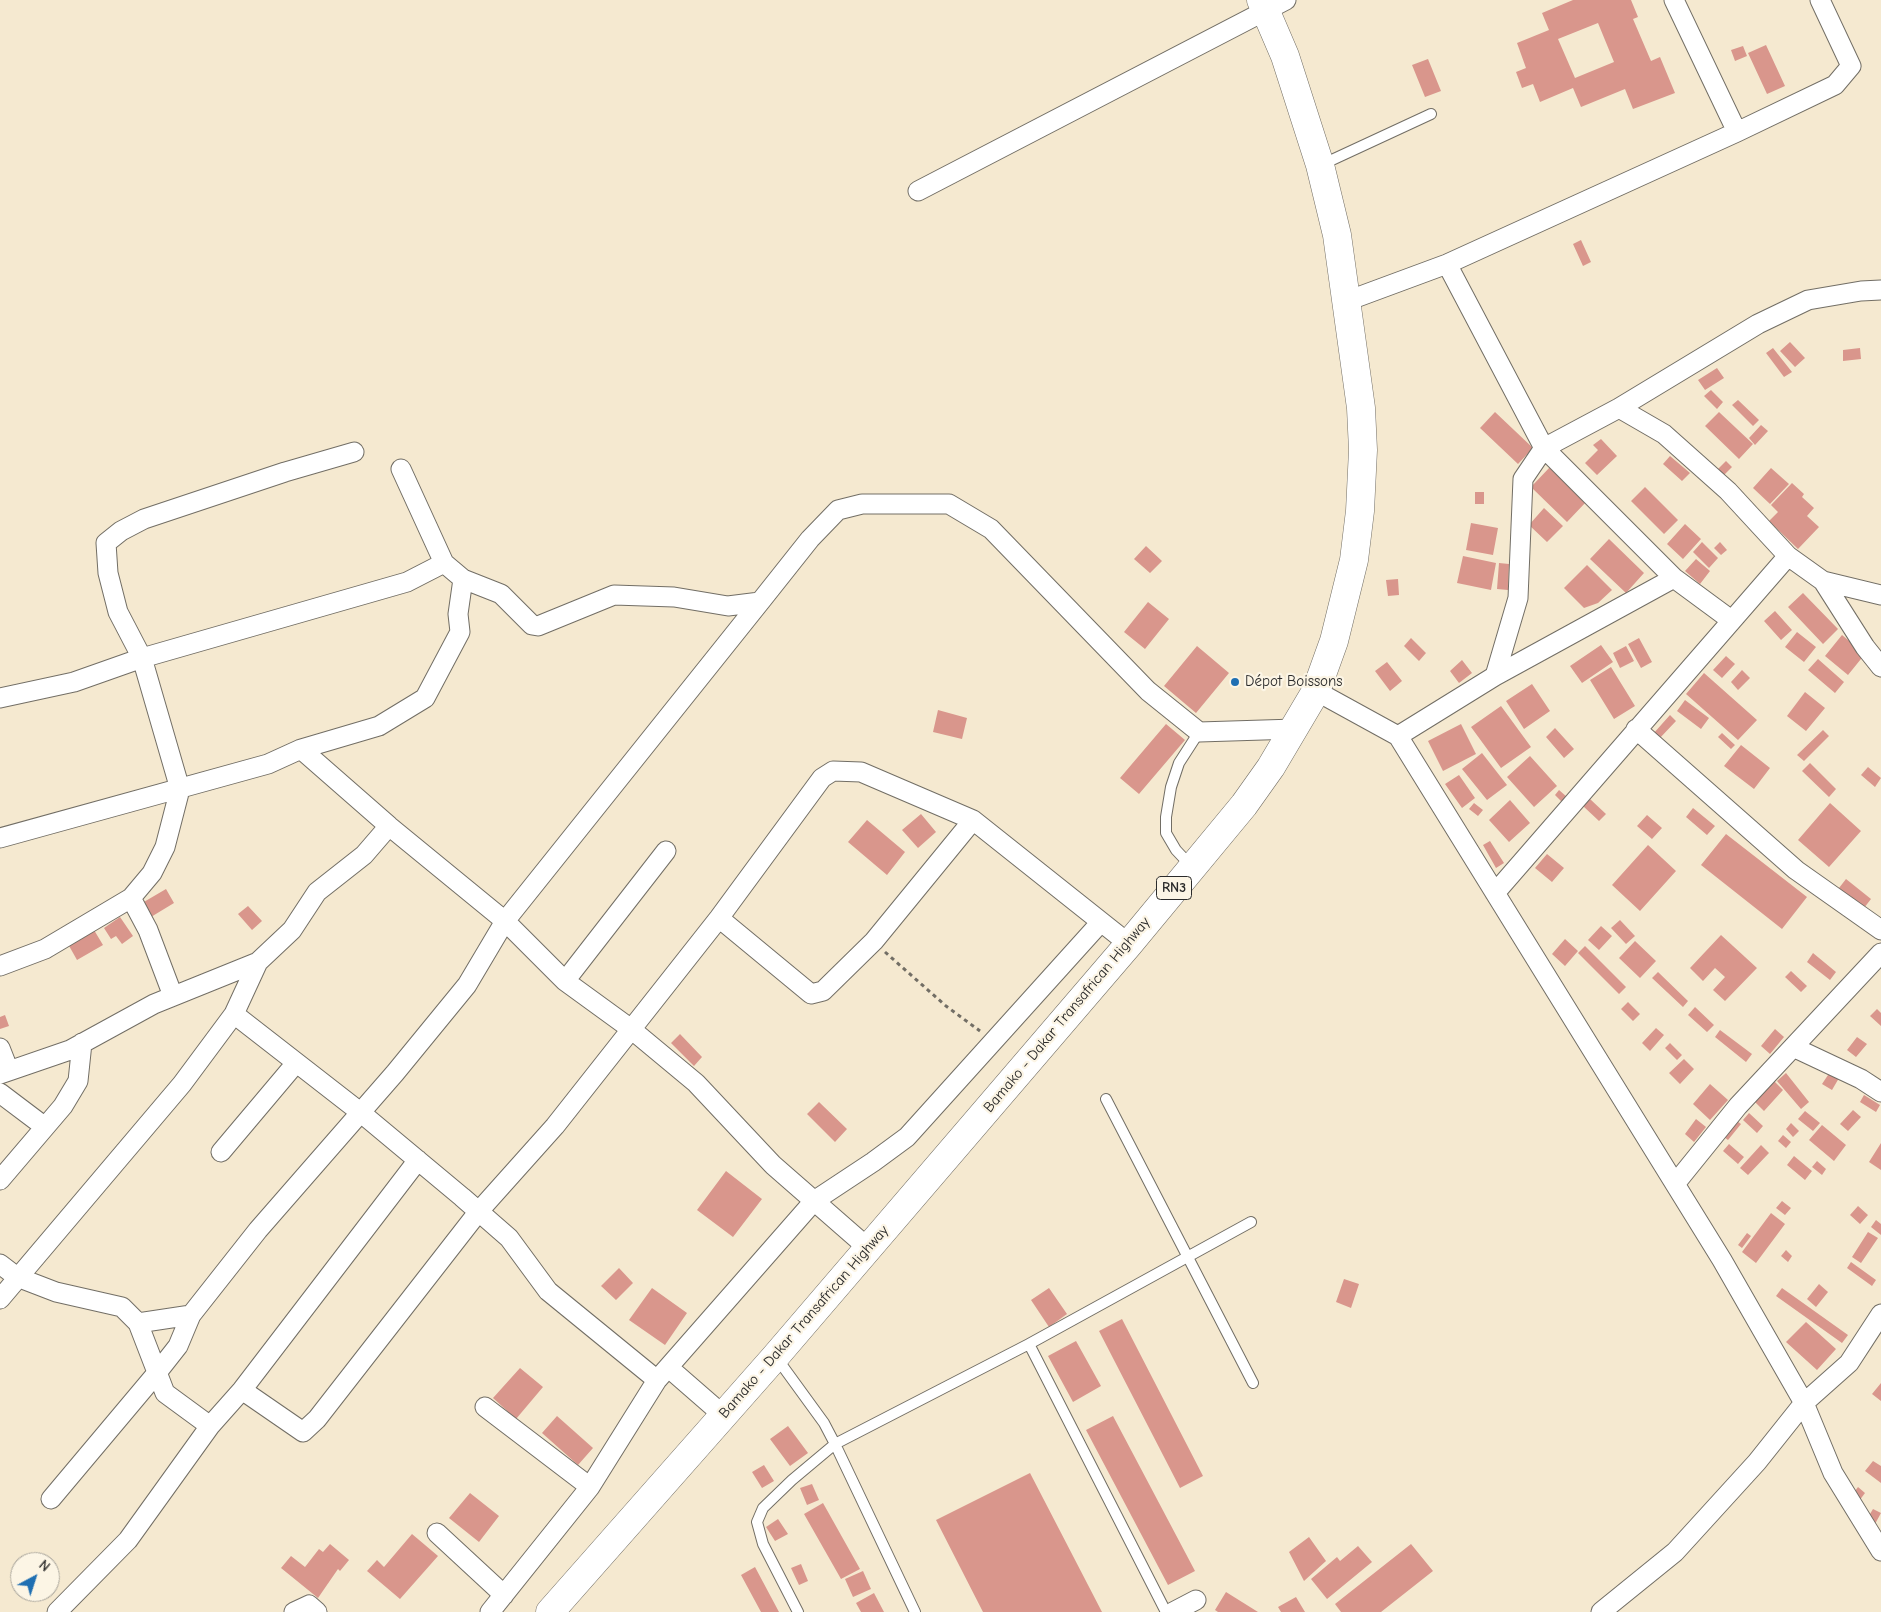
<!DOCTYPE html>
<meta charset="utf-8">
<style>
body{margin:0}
#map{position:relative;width:1881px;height:1612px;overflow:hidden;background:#f5e9d0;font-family:"Comic Neue",sans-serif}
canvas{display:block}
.north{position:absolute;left:10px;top:1552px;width:50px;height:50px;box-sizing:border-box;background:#fcf5e5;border:1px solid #a8a49b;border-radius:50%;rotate:40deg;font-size:14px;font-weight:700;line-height:20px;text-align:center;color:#2b2b2b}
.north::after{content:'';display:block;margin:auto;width:18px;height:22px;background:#1f6fb2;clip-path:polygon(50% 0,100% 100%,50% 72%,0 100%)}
</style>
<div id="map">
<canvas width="1881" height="1612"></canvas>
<div class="north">N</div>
</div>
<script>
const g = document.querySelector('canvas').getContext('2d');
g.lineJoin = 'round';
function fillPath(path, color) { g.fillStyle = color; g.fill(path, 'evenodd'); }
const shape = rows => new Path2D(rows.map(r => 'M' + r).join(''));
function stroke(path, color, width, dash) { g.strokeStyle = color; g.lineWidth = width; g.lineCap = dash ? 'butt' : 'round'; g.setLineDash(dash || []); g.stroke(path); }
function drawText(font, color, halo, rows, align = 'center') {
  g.font = font + ' "Comic Neue",sans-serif'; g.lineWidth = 4.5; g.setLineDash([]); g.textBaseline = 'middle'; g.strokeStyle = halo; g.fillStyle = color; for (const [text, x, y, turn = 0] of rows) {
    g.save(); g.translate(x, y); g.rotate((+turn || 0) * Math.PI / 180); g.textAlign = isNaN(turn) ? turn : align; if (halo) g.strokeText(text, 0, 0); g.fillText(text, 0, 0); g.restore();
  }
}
fillPath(shape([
 [1573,0,1631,0,1638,17,1633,19,1651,61,1660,57,1675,93,1633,109,1625,89,1581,107,1573,88,1540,102,1533,84,1522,88,1516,72,1526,68,1517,43,1549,30,1542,13],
 [1598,23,1614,62,1575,78,1558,39],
 [1766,45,1785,86,1767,94,1748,53],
 [1743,46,1747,56,1735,61,1731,50],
 [1428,59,1441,91,1425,97,1412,65],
 [1581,240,1591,262,1583,266,1573,244],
 [1790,342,1805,358,1795,367,1780,351],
 [1773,348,1792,372,1784,377,1766,353],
 [1860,348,1861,359,1843,361,1843,350],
 [1717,368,1724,378,1705,390,1698,380],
 [1711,390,1723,402,1717,409,1704,396],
 [1738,400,1759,420,1753,426,1732,405],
 [1495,412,1533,448,1518,464,1480,428],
 [1719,412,1753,444,1739,459,1705,426],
 [1761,425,1768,431,1755,445,1749,438],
 [1601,439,1617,456,1597,475,1585,463,1598,450,1593,445],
 [1670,456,1690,473,1682,481,1663,464],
 [1726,461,1732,467,1724,475,1718,469],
 [1550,467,1586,502,1567,522,1531,487],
 [1771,468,1789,484,1770,504,1753,488],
 [1792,483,1804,494,1802,497,1814,508,1807,516,1819,527,1798,549,1769,521,1778,512,1771,505],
 [1645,487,1678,520,1664,534,1631,501],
 [1475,492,1484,492,1484,504,1475,504],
 [1544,508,1563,526,1547,542,1529,525],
 [1471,523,1498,528,1493,555,1466,550],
 [1685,524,1701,539,1683,559,1667,544],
 [1609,539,1644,573,1626,593,1590,559],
 [1702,542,1718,558,1709,568,1693,552],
 [1720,542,1727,550,1721,555,1714,548],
 [1146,546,1162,561,1150,573,1134,559],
 [1463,556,1496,563,1491,590,1457,583],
 [1696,559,1710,571,1700,584,1685,571],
 [1499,563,1509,564,1508,590,1497,589],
 [1587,565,1612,590,1598,603,1584,608,1564,588],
 [1398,579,1399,595,1388,596,1386,580],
 [1803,593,1838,629,1823,644,1788,607],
 [1148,602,1169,619,1145,649,1124,632],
 [1775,611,1792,630,1781,640,1764,621],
 [1797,632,1816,647,1804,662,1785,647],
 [1842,635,1865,654,1848,675,1825,656],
 [1411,638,1426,653,1419,661,1404,646],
 [1639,638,1652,662,1641,668,1628,644],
 [1601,645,1613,662,1582,683,1570,666],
 [1197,646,1229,673,1196,713,1164,686],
 [1626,646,1634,661,1620,668,1613,653],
 [1726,656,1735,664,1722,678,1713,670],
 [1818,659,1844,682,1835,693,1808,670],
 [1462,660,1472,673,1459,683,1450,671],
 [1387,662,1402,681,1390,691,1375,671],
 [1611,667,1635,706,1614,719,1590,680],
 [1742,670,1750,678,1738,690,1731,682],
 [1704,673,1757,720,1738,740,1686,694],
 [1532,684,1550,711,1524,729,1506,701],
 [1805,692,1825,708,1806,731,1787,716],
 [1685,700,1709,718,1701,729,1677,711],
 [1501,706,1531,747,1501,768,1471,727],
 [938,710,967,718,962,739,933,732],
 [1670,715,1676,721,1659,739,1653,734],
 [1166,724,1185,740,1139,794,1120,778],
 [1461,724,1476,754,1443,771,1428,741],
 [1555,728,1574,749,1564,758,1546,737],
 [1823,730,1829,736,1804,761,1797,755],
 [1722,733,1735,745,1731,749,1718,737],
 [1741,745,1770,768,1754,789,1724,766],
 [1482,753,1507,785,1487,800,1462,769],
 [1530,756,1557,786,1534,807,1507,777],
 [1810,763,1836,789,1829,797,1802,771],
 [1868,767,1881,778,1875,787,1861,775],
 [1459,775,1475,798,1462,808,1445,784],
 [1559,790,1567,797,1562,802,1555,795],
 [1590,799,1606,814,1599,821,1583,806],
 [1510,800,1530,823,1509,842,1489,820],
 [1474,803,1483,810,1478,816,1469,809],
 [1830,803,1861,831,1829,867,1798,840],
 [1693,808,1715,826,1707,835,1686,817],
 [921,814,936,832,918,848,902,830],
 [1647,815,1662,828,1652,839,1637,826],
 [867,820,905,852,887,875,848,842],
 [1726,834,1807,897,1782,929,1701,865],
 [1490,841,1504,863,1496,868,1483,845],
 [1648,845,1676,871,1640,911,1612,885],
 [1547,854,1564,868,1552,882,1535,868],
 [1846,879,1871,899,1864,908,1839,888],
 [166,889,174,903,146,920,137,906],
 [248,906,262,921,252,930,238,914],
 [120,917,133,936,122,944,116,936,111,939,104,928],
 [1620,920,1635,936,1626,944,1611,928],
 [1601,926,1612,936,1599,950,1588,940],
 [94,930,103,945,77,960,68,944],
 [1721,935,1757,968,1725,1001,1713,990,1725,977,1715,968,1703,981,1690,968],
 [1565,939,1578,951,1565,966,1552,954],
 [1635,941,1656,961,1640,978,1619,958],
 [1585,946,1626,987,1619,994,1578,953],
 [1813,953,1836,972,1830,980,1807,962],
 [1791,971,1807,986,1801,992,1785,977],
 [1658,972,1688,1001,1683,1007,1652,978],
 [1628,1002,1640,1014,1633,1021,1621,1009],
 [1695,1007,1714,1025,1707,1032,1688,1015],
 [1877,1009,1881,1013,1881,1026,1870,1016],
 [5,1015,9,1026,0,1029,0,1017],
 [1656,1028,1664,1035,1650,1051,1642,1043],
 [1775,1029,1784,1037,1770,1054,1761,1046],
 [1720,1030,1752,1054,1746,1062,1715,1037],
 [680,1034,702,1057,694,1066,671,1043],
 [1857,1037,1867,1044,1856,1057,1847,1050],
 [1670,1043,1682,1055,1677,1060,1665,1048],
 [1684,1059,1694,1069,1680,1084,1669,1073],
 [1830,1072,1839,1078,1832,1090,1822,1084],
 [1786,1073,1809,1102,1801,1109,1777,1081],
 [1769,1076,1783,1090,1764,1111,1750,1097],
 [1710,1084,1728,1100,1710,1120,1693,1104],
 [1864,1095,1880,1105,1876,1112,1860,1102],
 [819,1102,847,1129,835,1142,807,1114],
 [1853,1110,1861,1117,1848,1131,1840,1124],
 [1805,1111,1820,1123,1813,1131,1798,1119],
 [1749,1113,1763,1126,1757,1133,1743,1120],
 [1733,1118,1741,1124,1728,1140,1720,1134],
 [1696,1119,1706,1127,1694,1142,1685,1134],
 [1791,1123,1799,1131,1793,1137,1786,1129],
 [1822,1125,1846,1145,1834,1161,1809,1140],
 [1783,1135,1791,1142,1786,1148,1778,1141],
 [1881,1143,1881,1170,1869,1162],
 [1729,1144,1744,1157,1738,1164,1723,1151],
 [1761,1145,1769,1153,1748,1175,1740,1168],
 [1794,1156,1812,1171,1805,1180,1787,1165],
 [1817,1161,1826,1169,1822,1175,1812,1167],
 [726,1171,762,1199,733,1237,697,1210],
 [1782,1201,1791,1208,1785,1215,1776,1208],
 [1858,1206,1868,1215,1860,1224,1850,1215],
 [1771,1213,1785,1224,1756,1263,1742,1252],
 [1876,1220,1881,1224,1881,1235,1871,1227],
 [1868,1232,1878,1238,1861,1263,1852,1257],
 [1747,1233,1751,1236,1742,1248,1738,1245],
 [1786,1250,1792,1256,1788,1262,1781,1256],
 [1851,1262,1876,1280,1872,1286,1847,1268],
 [619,1268,633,1283,616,1300,601,1286],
 [1344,1279,1359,1284,1351,1308,1336,1302],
 [1819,1284,1828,1292,1816,1307,1807,1299],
 [652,1288,687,1313,665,1345,629,1320],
 [1049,1288,1067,1314,1049,1327,1031,1300],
 [1782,1288,1848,1335,1842,1343,1776,1296],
 [1122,1319,1203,1476,1180,1488,1099,1331],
 [1806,1322,1836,1349,1817,1370,1786,1342],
 [1076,1341,1101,1386,1073,1402,1048,1356],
 [520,1368,543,1387,516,1419,493,1398],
 [1881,1383,1881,1401,1872,1394],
 [557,1416,593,1448,578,1465,542,1433],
 [1113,1416,1195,1571,1168,1585,1086,1430],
 [788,1426,808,1453,790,1466,770,1439],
 [1873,1461,1881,1466,1881,1483,1865,1471],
 [764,1465,774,1481,762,1488,752,1472],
 [1030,1473,1102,1612,983,1612,936,1520],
 [812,1484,819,1500,807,1505,800,1488],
 [1858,1487,1865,1493,1859,1501,1852,1495],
 [470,1493,499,1516,479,1542,449,1518],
 [823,1503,860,1569,841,1579,804,1514],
 [1873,1509,1881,1513,1875,1524,1867,1519],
 [778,1519,788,1534,775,1541,766,1527],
 [412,1534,438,1556,400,1599,367,1571,377,1560,384,1567],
 [1309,1537,1326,1561,1304,1581,1289,1552],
 [330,1544,349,1560,340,1571,338,1569,318,1598,281,1568,291,1556,305,1567,319,1549,323,1552],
 [1411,1544,1433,1571,1381,1612,1341,1612,1335,1604],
 [1358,1546,1372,1562,1327,1599,1311,1579,1337,1557,1340,1561],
 [801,1564,808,1581,799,1585,791,1568],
 [755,1567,779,1612,761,1612,741,1575],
 [863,1571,871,1589,853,1597,845,1579],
 [1226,1592,1258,1612,1218,1612,1215,1610],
 [874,1593,884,1612,861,1612,856,1603],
 [1296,1597,1305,1612,1281,1612,1278,1607]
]), '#d9968c');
const service = shape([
 [1321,165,1431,114],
 [1191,866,1176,850,1166,833,1166,817,1171,787,1179,763,1199,732],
 [1106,1099,1253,1383],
 [1029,1344,1251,1222],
 [776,1357,824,1423,835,1444,792,1480,763,1508,757,1522,763,1544,798,1612],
 [915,1612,835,1444,1029,1344,1166,1612]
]);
const minor = shape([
 [1674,0,1737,132],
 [918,191,1286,0],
 [1447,264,1544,448,1674,578,1731,620],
 [1347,301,1447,264,1737,132,1835,85,1851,66,1820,0],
 [1619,408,1664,434,1728,491,1788,556,1823,581,1881,595],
 [463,579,501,594,532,625,538,626,614,595,674,597,728,606,760,602,810,539,838,510,862,504,949,504,991,529,1148,691,1199,732,1295,729],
 [1823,581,1865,647,1881,667],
 [1495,676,1518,598,1523,479,1544,448,1619,408,1758,324,1808,300,1861,291,1881,290],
 [1316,691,1398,736,1722,1260,1804,1403,1833,1473,1881,1551],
 [0,698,74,682,142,658,407,582,444,563],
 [1636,729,1796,870,1881,930],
 [1398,736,1495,676,1674,578],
 [301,749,389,826,505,921,565,981,631,1029,696,1083,773,1165,868,1248],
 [0,838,268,764,301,749,379,726,425,698,460,632,458,614,463,579,444,563,401,469],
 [1495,893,1788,556],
 [131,898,148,930,173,996],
 [719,918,811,994,823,991,874,941,973,820],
 [0,966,45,949,131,898,152,873,165,847,180,789,142,658,118,612,108,573,106,543,121,531,144,519,285,472,354,452],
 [565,981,666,851],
 [234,1014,360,1112,462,1197,509,1238,548,1291,657,1380],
 [1793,1047,1861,1079,1881,1092],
 [0,1048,9,1071],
 [0,1074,70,1050,154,1004,258,962,292,930,317,892,364,855,389,826],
 [0,1093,45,1127],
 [221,1152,296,1063],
 [0,1180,63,1106,78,1081,82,1043],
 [1675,1184,1738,1106,1881,953],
 [0,1264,17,1277,56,1292,122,1307,138,1323,165,1393,210,1426],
 [0,1299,182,1084,234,1014,258,962],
 [138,1323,191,1315],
 [669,1368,723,1415],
 [242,1390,303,1432,317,1419,479,1211,555,1126,719,918,822,778,833,771,861,772,973,820,1129,944],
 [485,1407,590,1487],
 [51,1499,156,1374,178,1346,191,1315,258,1230,395,1073,467,985,505,921,760,602],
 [437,1533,504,1595],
 [57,1612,128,1540,210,1426,242,1390,418,1160],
 [294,1612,309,1605,317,1612],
 [490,1612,590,1487,657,1380,814,1201,873,1162,907,1137,1101,922],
 [1173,1612,1196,1600],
 [1601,1612,1675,1552,1757,1462,1804,1403,1849,1363,1881,1314]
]);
const trunk = shape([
 [550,1612,775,1357,1129,944,1244,805,1271,767,1316,691,1334,641,1354,560,1360,511,1363,450,1361,408,1337,235,1320,165,1285,56,1261,0]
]);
stroke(service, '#726e65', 12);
stroke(minor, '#726e65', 21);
stroke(trunk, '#726e65', 29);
stroke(shape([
 [885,952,946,1006,980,1031]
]), '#726e65', 3, [4, 4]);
stroke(service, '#fff', 10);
stroke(minor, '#fff', 19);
stroke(trunk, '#fff', 28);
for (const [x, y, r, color] of [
 [1235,682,5,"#1f6fb2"]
]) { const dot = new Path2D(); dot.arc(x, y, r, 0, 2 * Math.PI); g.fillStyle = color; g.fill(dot); stroke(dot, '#fcf5e5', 2); }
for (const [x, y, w] of [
 [1174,888,35]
]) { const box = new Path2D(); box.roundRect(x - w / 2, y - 11.5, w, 23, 4); g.fillStyle = '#fcf5e5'; g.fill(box); stroke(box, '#2b2b2b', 1); }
drawText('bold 14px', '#2b2b2b', null, [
 ["RN3",1174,888]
]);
drawText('15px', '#2b2b2b', '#fcf5e5', [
 ["Dépot Boissons",1245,682]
], 'left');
drawText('15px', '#2b2b2b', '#fcf5e5', [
 ["Bamako - Dakar Transafrican Highway",1067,1015,-50],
 ["Bamako - Dakar Transafrican Highway",804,1322,-49]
]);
</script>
